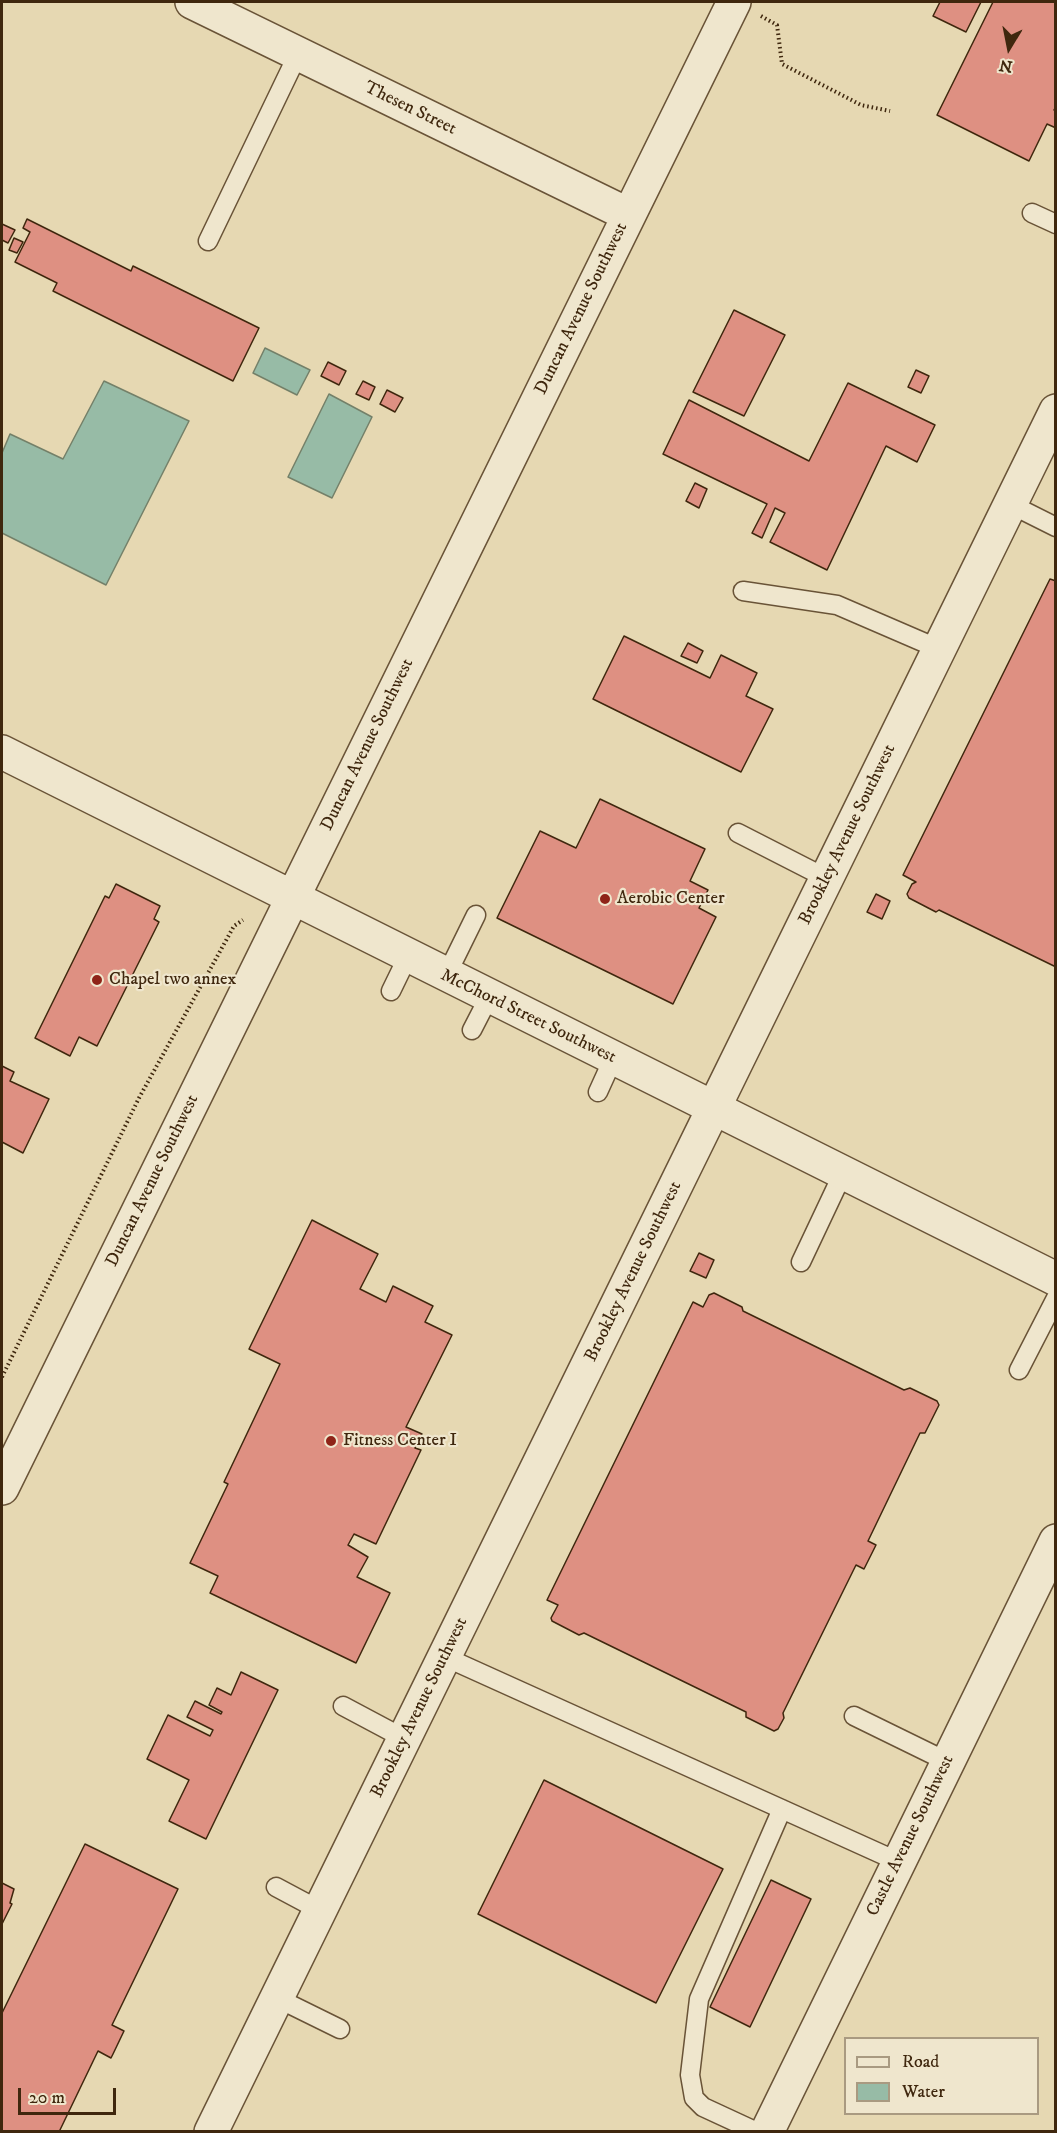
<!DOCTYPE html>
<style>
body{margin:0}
#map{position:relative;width:1057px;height:2133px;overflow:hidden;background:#e6d8b2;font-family:"IM FELL DW Pica",serif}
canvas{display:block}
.frame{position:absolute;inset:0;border:3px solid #3f270e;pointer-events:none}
.legend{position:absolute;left:844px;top:2037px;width:195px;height:78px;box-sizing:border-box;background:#efe6cd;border:2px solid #a99a81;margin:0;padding:8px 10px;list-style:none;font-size:18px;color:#3f270e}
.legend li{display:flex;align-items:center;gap:12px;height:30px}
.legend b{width:30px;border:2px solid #a99a81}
.north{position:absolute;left:979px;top:18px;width:60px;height:60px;-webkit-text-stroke:4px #efe6cd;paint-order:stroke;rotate:190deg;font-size:16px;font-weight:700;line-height:24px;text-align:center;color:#3f270e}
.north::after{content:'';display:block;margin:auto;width:21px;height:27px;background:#3f270e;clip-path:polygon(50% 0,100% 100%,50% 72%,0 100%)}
.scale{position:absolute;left:18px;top:2088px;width:98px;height:27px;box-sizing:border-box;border:3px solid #3f270e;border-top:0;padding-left:8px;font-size:18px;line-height:21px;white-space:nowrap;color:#3f270e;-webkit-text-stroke:4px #efe6cd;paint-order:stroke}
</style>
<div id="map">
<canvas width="1057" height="2133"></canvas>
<div class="frame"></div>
<ul class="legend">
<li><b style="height:8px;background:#efe6cd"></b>Road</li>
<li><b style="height:16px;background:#97bba6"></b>Water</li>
</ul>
<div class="north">N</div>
<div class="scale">20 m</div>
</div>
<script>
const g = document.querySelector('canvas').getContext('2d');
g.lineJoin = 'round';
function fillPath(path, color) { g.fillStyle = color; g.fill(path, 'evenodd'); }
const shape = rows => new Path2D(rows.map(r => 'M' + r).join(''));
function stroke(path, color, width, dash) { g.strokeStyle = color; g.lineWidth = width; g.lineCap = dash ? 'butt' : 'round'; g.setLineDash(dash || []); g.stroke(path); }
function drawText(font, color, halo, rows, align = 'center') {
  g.font = font + ' "IM FELL DW Pica",serif'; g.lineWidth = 4.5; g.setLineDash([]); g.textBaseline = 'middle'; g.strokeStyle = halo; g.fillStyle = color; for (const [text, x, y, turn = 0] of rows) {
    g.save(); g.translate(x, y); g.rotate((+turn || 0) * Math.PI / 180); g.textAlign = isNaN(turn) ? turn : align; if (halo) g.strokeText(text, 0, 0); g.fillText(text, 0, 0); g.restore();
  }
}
const water = shape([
 [265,348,310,370,297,395,253,373,265,348],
 [104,381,189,421,106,585,2,533,2,453,10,434,63,459,104,381],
 [329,394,372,417,332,498,288,477,329,394]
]);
fillPath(water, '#97bba6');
stroke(water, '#748069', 1.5);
const building = shape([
 [940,2,981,2,966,32,933,16,940,2],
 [993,2,1056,2,1056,107,1054,110,1056,111,1056,128,1047,124,1029,161,937,115,993,2],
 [27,219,131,271,133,266,259,328,233,381,53,291,57,283,15,262,30,232,23,228,27,219],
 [2,224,15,230,8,243,2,240,2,224],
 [14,238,23,242,17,253,9,250,14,238],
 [734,310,785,335,744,416,693,392,734,310],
 [328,362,346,371,339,385,321,376,328,362],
 [916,370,929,376,921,393,908,387,916,370],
 [363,381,375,387,369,400,356,394,363,381],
 [848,383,935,425,917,462,886,446,827,570,770,542,785,513,775,508,762,538,752,533,767,504,663,454,689,400,809,461,848,383],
 [387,390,403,398,395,412,380,404,387,390],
 [695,483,707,489,699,508,686,501,695,483],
 [1050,579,1056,581,1056,967,939,910,936,912,909,898,907,894,912,884,916,882,903,875,1050,579],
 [624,636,710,678,721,655,757,673,746,696,773,709,741,772,593,699,624,636],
 [688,643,703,651,697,663,681,656,688,643],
 [600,799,705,849,690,881,708,890,699,908,716,917,673,1004,497,918,540,831,576,848,600,799],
 [116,884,160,906,154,919,159,922,97,1046,79,1037,70,1056,35,1038,105,896,109,898,116,884],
 [876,894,890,901,882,919,867,912,876,894],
 [2,1066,14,1072,10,1081,49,1099,23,1153,2,1142,2,1066],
 [312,1220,378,1254,360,1289,386,1302,393,1286,433,1306,425,1322,452,1335,406,1427,422,1434,415,1448,421,1450,376,1544,354,1534,348,1545,368,1557,357,1577,390,1593,356,1663,210,1593,218,1576,190,1563,228,1484,224,1482,280,1364,249,1349,312,1220],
 [699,1253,714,1260,706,1278,690,1271,699,1253],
 [714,1293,742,1307,743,1311,904,1390,910,1388,937,1401,939,1405,925,1433,920,1433,868,1541,876,1545,864,1569,856,1565,783,1713,784,1718,778,1729,774,1731,746,1717,746,1712,584,1633,579,1635,552,1621,551,1618,558,1605,547,1600,693,1302,703,1307,709,1295,714,1293],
 [241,1672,278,1690,206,1839,169,1821,189,1780,147,1759,168,1715,210,1736,213,1730,187,1717,195,1701,221,1714,222,1712,209,1705,217,1688,231,1695,241,1672],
 [544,1780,723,1869,656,2003,478,1914,544,1780],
 [85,1844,178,1889,112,2025,124,2031,113,2054,111,2058,98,2051,59,2132,2,2132,2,2013,85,1844],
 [771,1880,811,1899,750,2027,710,2007,771,1880],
 [2,1883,14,1889,10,1903,12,1904,2,1924,2,1883]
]);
fillPath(building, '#de9082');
stroke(building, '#3f270e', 1.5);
const lane = shape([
 [1032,213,1056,224],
 [208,241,298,54],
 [1010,504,1056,527],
 [743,591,837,605,939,649],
 [738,833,826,878],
 [446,976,476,915],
 [391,991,408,956],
 [472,1030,489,997],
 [598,1092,613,1059],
 [801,1262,843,1173],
 [1019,1370,1056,1298],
 [445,1657,899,1862],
 [343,1706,405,1739],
 [854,1716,948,1762],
 [276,1887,321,1911],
 [277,1998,340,2029],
 [757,2132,703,2107,694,2098,690,2075,699,1999,782,1809]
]);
const street = shape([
 [192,2,629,215],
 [2,752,1056,1279],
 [2,1488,734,2],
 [211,2132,1056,411],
 [767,2132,1056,1541]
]);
stroke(lane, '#695337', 21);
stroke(street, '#695337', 36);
stroke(shape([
 [761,16,777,25,782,64,861,105,890,111],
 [2,1377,139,1098,234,926,243,920]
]), '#3f270e', 4, [1.5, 3]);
stroke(lane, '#efe6cd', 18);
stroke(street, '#efe6cd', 33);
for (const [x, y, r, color] of [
 [605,899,6,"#8f2418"],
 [97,980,6,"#8f2418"],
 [331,1441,6,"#8f2418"]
]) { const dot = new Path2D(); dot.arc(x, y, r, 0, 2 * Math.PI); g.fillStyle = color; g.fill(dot); stroke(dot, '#efe6cd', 2); }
drawText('18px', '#3f270e', '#efe6cd', [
 ["Thesen Street",410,109,26],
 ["Duncan Avenue Southwest",582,309,-64],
 ["Duncan Avenue Southwest",368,745,-64],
 ["Brookley Avenue Southwest",848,835,-64],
 ["McChord Street Southwest",528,1017,26],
 ["Duncan Avenue Southwest",153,1181,-64],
 ["Brookley Avenue Southwest",634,1272,-64],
 ["Brookley Avenue Southwest",420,1708,-64],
 ["Castle Avenue Southwest",911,1836,-64]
]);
drawText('18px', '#3f270e', '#efe6cd', [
 ["Aerobic Center",617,899],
 ["Chapel two annex",109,980],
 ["Fitness Center I",343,1441]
], 'left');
</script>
